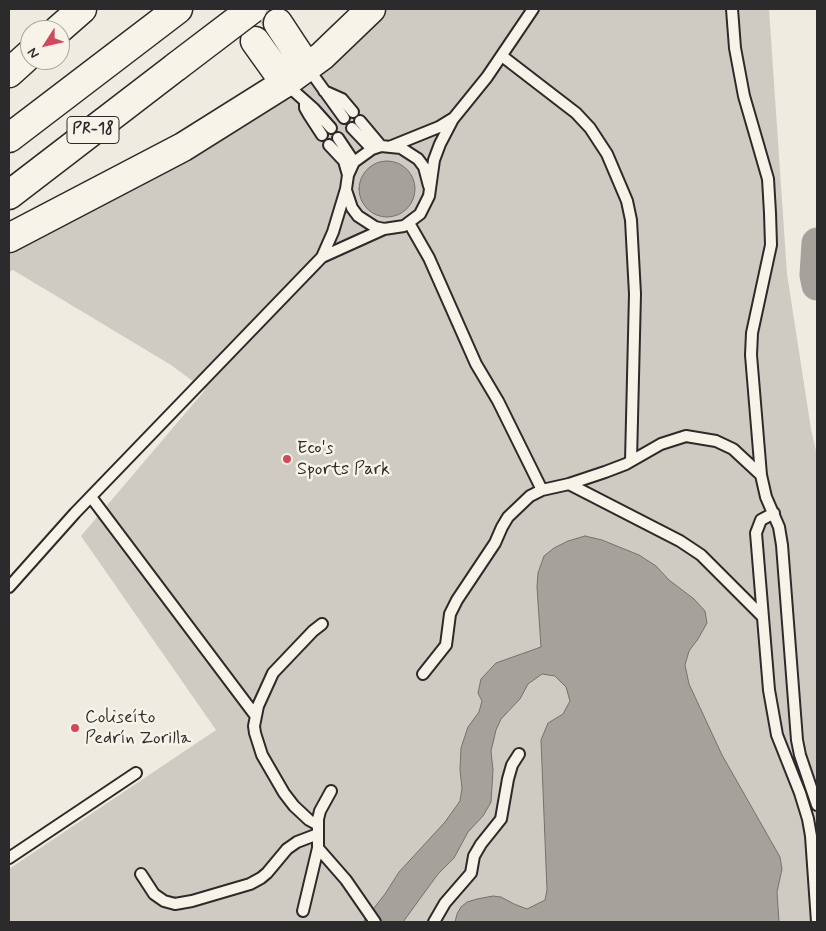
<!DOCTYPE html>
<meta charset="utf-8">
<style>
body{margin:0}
#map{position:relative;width:826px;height:931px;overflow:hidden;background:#efebe0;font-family:Mynerve,sans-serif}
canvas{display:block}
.frame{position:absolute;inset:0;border:10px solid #2b2b2b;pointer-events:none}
.north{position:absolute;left:20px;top:20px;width:50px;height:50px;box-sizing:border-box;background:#f7f3e8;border:1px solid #a5a39c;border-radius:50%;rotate:235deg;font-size:14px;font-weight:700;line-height:20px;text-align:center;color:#2b2b2b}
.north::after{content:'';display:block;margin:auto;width:18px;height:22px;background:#d1495b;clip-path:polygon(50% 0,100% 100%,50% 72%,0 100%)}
</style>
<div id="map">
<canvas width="826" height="931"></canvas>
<div class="frame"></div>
<div class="north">N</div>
</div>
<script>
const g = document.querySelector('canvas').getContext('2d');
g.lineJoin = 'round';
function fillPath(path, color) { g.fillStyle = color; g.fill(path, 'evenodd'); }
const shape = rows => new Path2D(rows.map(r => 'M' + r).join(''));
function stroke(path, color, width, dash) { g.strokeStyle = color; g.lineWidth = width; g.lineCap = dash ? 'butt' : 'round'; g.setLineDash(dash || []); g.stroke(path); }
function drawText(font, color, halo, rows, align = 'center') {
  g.font = font + ' Mynerve,sans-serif'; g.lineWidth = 5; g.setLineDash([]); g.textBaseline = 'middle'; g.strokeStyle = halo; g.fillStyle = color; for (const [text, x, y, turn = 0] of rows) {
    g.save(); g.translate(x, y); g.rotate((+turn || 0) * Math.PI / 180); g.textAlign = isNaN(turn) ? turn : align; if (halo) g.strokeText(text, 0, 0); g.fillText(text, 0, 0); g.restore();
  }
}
fillPath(shape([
 [381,9,769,9,787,274,811,429,817,455,817,922,9,922,9,869,216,730,81,536,205,390,171,365,13,270,9,272,9,249]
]), '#cfcbc2');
const water = shape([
 '359 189a28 28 0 1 1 56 0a28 28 0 1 1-56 0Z',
 [585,536,602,540,639,555,656,566,669,580,694,599,705,611,707,623,698,639,689,651,685,665,689,684,722,755,780,857,782,869,777,892,779,922,455,922,457,914,461,907,467,902,477,899,493,896,501,897,514,904,527,909,545,900,547,890,541,740,548,723,563,714,570,701,566,687,555,676,542,674,528,684,520,699,501,719,496,730,491,751,493,770,491,802,483,816,468,832,454,858,438,874,403,922,363,922,385,894,399,872,445,822,460,801,462,788,460,770,461,748,468,727,479,712,482,701,478,693,481,679,496,663,541,647,537,587,538,573,544,556,554,548,568,541,585,536]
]);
fillPath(water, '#a4a29a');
stroke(water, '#74726e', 1);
stroke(shape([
 [817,243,815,275,817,285]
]), '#a4a29a', 31);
stroke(shape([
 [268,9,278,23]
]), '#c8c5bc', 28, [28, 14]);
const lane = shape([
 [732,9,735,48,744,96,768,179,770,213,771,245,752,333,751,355,761,475,766,497,779,527,782,545,797,740,800,755,817,805],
 [502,56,576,113,590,128,607,154,627,201,631,220,635,294,631,461],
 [308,68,344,118],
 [286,84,314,109,331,128],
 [324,91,342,99,353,112],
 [305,102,305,108,309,115,322,135],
 [360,121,381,146],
 [352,128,372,149],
 [338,138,354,162],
 [329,145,344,161,348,175],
 [392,146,439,127,452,119],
 [346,190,352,208,358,216,375,227,384,229,404,226,420,214,429,196,434,160,440,144,453,119,487,77,533,9],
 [409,223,429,258,476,364,498,401,542,490],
 [322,257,384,229],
 [569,484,680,541,701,555,763,617],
 [91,497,255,715],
 [774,513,761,520,756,533,769,690,777,735,800,793,808,819,811,836,817,922],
 [9,587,75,513,322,257,333,232,346,189,348,175,354,162,372,149,381,146,401,148,418,159,424,167,429,186],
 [423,674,446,645,450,614,457,600,495,543,502,527,508,517,530,496,542,490,569,484,605,472,626,464,661,444,686,436,716,441,733,449,761,475],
 [318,825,309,820,294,806,284,793,262,755,255,733,254,726,258,706,273,673,313,631,322,624],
 [318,848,346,880,375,922],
 [9,858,136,773],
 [141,874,154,894,164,901,175,904,192,901,250,884,261,878,267,873,287,849,297,842,318,834],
 [303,911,318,848,318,819,320,811,331,791],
 [434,922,445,903,471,873,474,856,481,844,501,819,508,779,512,765,519,754]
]);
const secondary = shape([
 [278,23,307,67],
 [255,41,285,83]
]);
const highway = shape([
 [58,30,82,9],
 [9,73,30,54],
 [9,138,178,9],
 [9,195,177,66],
 [9,238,183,147,285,83,322,56,371,9]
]);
stroke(lane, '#2b2b2b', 14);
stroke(secondary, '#2b2b2b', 31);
stroke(highway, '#2b2b2b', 31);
stroke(lane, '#f7f3e8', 10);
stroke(secondary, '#f7f3e8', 28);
stroke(highway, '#f7f3e8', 28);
const highwayBridge = shape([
 [177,66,252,9]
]);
stroke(highwayBridge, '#2b2b2b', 31, []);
stroke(highwayBridge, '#f7f3e8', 28);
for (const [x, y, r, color] of [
 [287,459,5,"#d1495b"],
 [75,728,5,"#d1495b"]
]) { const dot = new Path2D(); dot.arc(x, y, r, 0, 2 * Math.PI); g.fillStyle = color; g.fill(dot); stroke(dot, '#f7f3e8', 2); }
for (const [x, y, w] of [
 [93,130,52]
]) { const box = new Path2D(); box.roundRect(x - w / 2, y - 13.5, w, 27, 4); g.fillStyle = '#f7f3e8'; g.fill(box); stroke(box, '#2b2b2b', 1); }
drawText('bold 16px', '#2b2b2b', null, [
 ["PR-18",93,130]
]);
drawText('18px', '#2b2b2b', '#f7f3e8', [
 ["Eco's",297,449],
 ["Sports Park",297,470],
 ["Coliseíto",85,718],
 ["Pedrín Zorilla",85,739]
], 'left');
</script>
